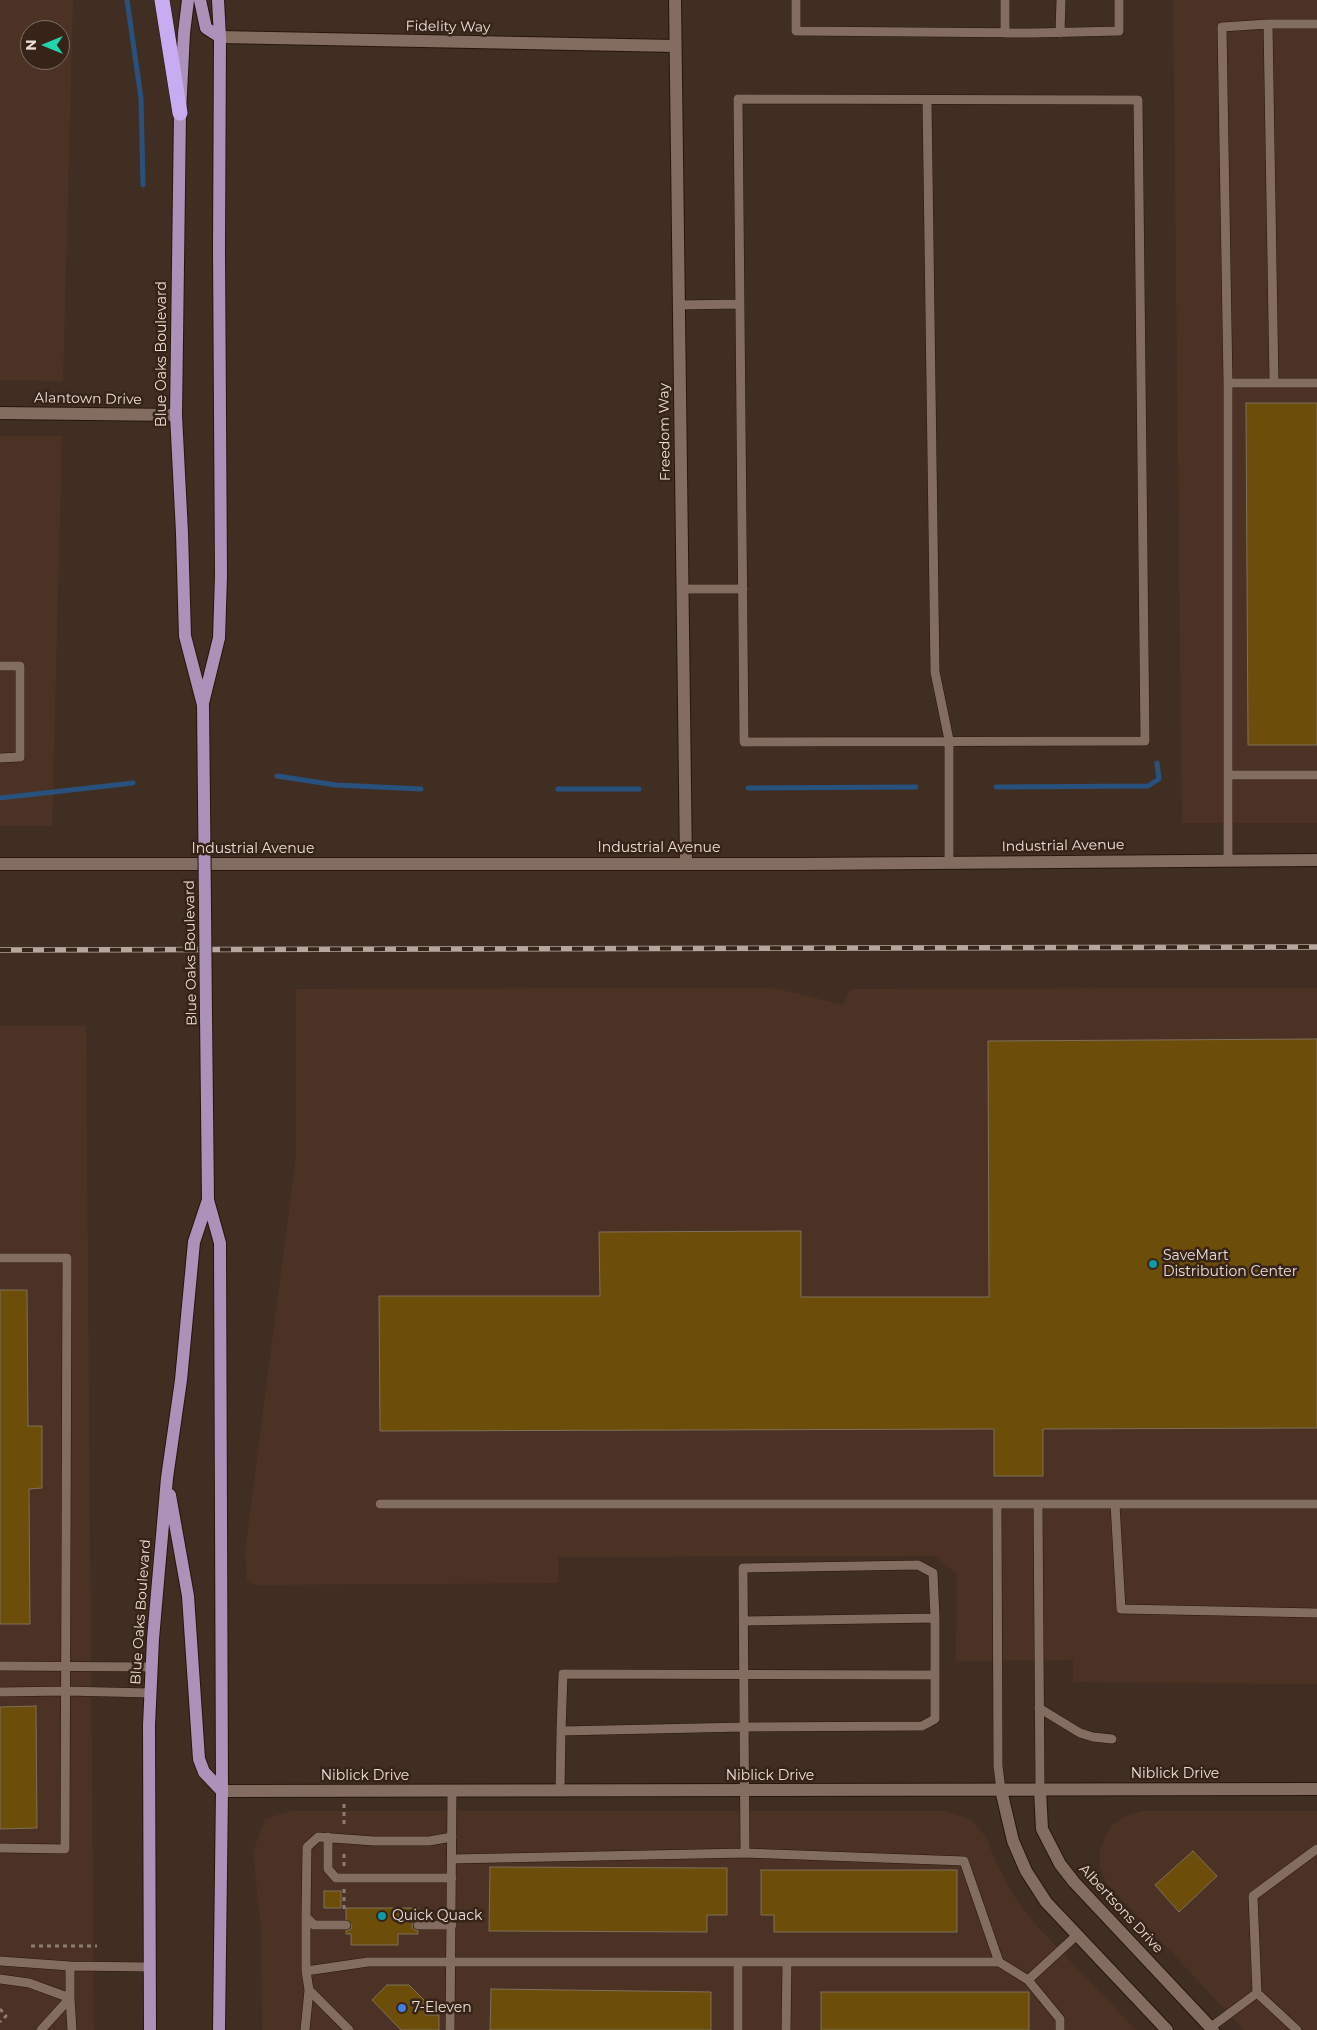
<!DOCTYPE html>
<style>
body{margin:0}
#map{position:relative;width:1317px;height:2030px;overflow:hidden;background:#412e23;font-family:Montserrat,sans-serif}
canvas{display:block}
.north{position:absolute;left:20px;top:20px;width:50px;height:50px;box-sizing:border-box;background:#372419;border:1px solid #7f6f65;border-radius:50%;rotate:270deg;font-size:14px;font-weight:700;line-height:20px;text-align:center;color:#ecdfd8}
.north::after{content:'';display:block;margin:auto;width:18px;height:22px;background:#22d5af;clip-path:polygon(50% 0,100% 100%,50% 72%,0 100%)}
</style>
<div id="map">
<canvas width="1317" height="2030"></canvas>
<div class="north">N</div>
</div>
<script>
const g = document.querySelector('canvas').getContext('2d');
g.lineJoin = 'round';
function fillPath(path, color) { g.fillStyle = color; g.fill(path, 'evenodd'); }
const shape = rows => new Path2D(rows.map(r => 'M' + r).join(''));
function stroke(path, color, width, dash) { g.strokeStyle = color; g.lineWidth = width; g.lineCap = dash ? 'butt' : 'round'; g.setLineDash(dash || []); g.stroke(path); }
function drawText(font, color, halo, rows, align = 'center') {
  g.font = font + ' Montserrat,sans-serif'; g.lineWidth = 5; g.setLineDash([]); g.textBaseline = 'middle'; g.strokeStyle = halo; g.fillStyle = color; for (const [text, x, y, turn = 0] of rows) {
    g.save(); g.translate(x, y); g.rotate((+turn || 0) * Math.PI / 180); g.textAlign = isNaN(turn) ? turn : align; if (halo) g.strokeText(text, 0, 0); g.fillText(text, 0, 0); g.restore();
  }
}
fillPath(shape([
 [0,0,73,0,63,381,0,380],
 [30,30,60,30,60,60,30,60],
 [1173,0,1317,0,1317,823,1182,823],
 [0,436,62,436,52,826,0,826],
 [766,988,778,989,843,1005,851,989,1317,988,1317,1684,1073,1682,1073,1660,956,1661,957,1574,935,1556,558,1557,558,1583,254,1585,247,1580,245,1552,296,1156,296,989],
 [0,1026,86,1026,94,2030,0,2030],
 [290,1811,945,1811,970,1819,987,1838,995,1861,1017,1901,1036,1925,1136,2030,262,2030,261,1929,253,1852,265,1819],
 [1143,1811,1317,1811,1317,2030,1244,2030,1106,1882,1100,1866,1100,1852,1105,1837,1112,1825,1128,1815]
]), '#4c3224');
stroke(shape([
 [127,0,141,98,143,185],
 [277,776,336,785,421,789],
 [996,787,1148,786,1159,779,1157,763],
 [748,788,916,787],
 [558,789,639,789],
 [0,798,133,783]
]), '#28517e', 5);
const building = shape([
 [1246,403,1317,403,1317,745,1248,745,1246,403],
 [1317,1039,1317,1428,1043,1429,1043,1476,994,1476,994,1429,380,1431,379,1296,600,1296,599,1232,801,1231,801,1297,989,1297,988,1041,1317,1039],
 [0,1290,27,1290,28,1426,42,1426,42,1488,29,1489,30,1624,0,1624,0,1290],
 [36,1706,37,1828,0,1829,0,1707,36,1706],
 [1193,1851,1217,1876,1179,1912,1155,1885,1193,1851],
 [490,1867,727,1868,727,1915,707,1915,707,1932,489,1931,490,1867],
 [761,1870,957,1870,957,1932,774,1932,774,1915,761,1915,761,1870],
 [324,1891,341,1891,341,1908,324,1908,324,1891],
 [346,1908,418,1908,418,1919,414,1920,412,1925,413,1929,418,1931,418,1934,398,1934,398,1945,351,1945,351,1934,346,1934,346,1931,351,1929,352,1925,346,1919,346,1908],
 [387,1985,409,1985,425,2001,425,2015,439,2015,439,2030,401,2030,372,2000,387,1985],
 [491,1989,711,1992,711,2030,490,2030,491,1989],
 [821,1992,1029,1992,1029,2030,821,2030,821,1992]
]);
fillPath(building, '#6d4d0a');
stroke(building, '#7d705b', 1);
const service = shape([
 [796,0,796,31,1034,33,1119,31,1119,0],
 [1005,33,1005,0],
 [1060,33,1061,0],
 [738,99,1138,100,1145,741,744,742,738,99],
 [927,100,935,672,949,740,949,862],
 [679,305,740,304],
 [1228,383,1317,383],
 [1274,383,1268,24,1317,24],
 [682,589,743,589],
 [0,666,20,666,20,757,0,758],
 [1228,775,1317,775],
 [1228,861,1228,383,1222,27,1268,24],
 [0,1258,67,1258,65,1849,0,1848],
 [380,1504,1317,1504],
 [997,1504,998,1766,1001,1790],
 [1038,1504,1040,1790],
 [1115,1504,1121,1609,1317,1613],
 [744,1621,935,1618,935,1675],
 [0,1666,151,1667],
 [0,1692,66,1691,150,1693],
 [1039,1708,1080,1733,1093,1737,1112,1739],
 [560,1791,561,1731,563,1674,935,1675,935,1719,922,1726,744,1727,561,1731],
 [328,1837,328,1869,336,1878,452,1878],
 [452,1859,745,1853],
 [346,1925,314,1925,306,1917,307,1847,318,1837,374,1841,429,1841,452,1837],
 [418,1925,452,1925],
 [0,1961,70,1966,149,1967],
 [999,1962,1028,1980,1060,2019,1060,2030],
 [738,1963,738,2030],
 [306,1971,368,1962,999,1962,964,1861,745,1853,743,1568,918,1565,933,1573,935,1618],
 [0,1979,29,1983,70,1998,72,2030],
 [1028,1980,1077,1935],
 [309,1990,349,2030],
 [1211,2027,1257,1993],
 [41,2030,70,1998,70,1966],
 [305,2030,309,1990,306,1971,306,1917],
 [450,2030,452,1791],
 [786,2030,787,1962],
 [1297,2030,1257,1993,1253,1896,1317,1849]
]);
const minor = shape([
 [1001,1790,1013,1841,1026,1871,1046,1902,1167,2030],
 [1040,1790,1042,1829,1060,1864,1074,1882,1213,2030],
 [222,1791,1317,1789]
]);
const tertiary = shape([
 [675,0,686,863],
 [220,37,675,46],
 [0,413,176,415],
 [0,864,802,864,1317,860]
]);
const primary = shape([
 [188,0,184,33,180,113,176,415,182,533,185,636,203,705,204,802],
 [200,0,206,28,220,37],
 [203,703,219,638,221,576,219,249,220,37,218,0],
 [206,1015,208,1200,220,1243,222,1791,219,2030],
 [170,1495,188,1596,199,1759,204,1772,222,1791],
 [150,2030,149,1725,153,1639,167,1478,181,1380,194,1242,208,1200]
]);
const motorway = shape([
 [162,0,180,113]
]);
stroke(service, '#27150c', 10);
stroke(minor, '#27150c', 14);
stroke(tertiary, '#27150c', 14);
stroke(primary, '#27150c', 14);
stroke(motorway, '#27150c', 16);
stroke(shape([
 [344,1804,344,1828],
 [344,1866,344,1852],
 [344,1889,344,1909],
 [31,1946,97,1946],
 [0,2009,6,2016,0,2022]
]), '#8c7c73', 3, [4, 4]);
stroke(service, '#836c60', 9);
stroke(minor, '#836c60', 12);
stroke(tertiary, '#836c60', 12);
stroke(primary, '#ac92b8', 12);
stroke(motorway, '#c7acf2', 15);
const rail = shape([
 [0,950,1317,947]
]);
stroke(rail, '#b5a69e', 5.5);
stroke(rail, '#372419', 4, [11]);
const primaryBridge = shape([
 [204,802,206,1015]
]);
stroke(primaryBridge, '#27150c', 14, []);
stroke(primaryBridge, '#ac92b8', 12);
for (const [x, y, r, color] of [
 [1153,1264,5,"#0f9aa8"],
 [382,1916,5,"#0f9aa8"],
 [402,2008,5,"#3f7fe0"]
]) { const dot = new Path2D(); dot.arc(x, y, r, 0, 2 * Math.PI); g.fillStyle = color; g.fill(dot); stroke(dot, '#372419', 2); }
drawText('14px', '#ecdfd8', '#372419', [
 ["Fidelity Way",448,27,1],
 ["Blue Oaks Boulevard",162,354,-90],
 ["Alantown Drive",88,399,1],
 ["Freedom Way",665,432,-91],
 ["Industrial Avenue",1063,846,-1],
 ["Industrial Avenue",659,848],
 ["Industrial Avenue",253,849],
 ["Blue Oaks Boulevard",191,953,-91],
 ["Blue Oaks Boulevard",141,1612,-86],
 ["Niblick Drive",1175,1774],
 ["Niblick Drive",365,1776],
 ["Niblick Drive",770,1776],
 ["Albertsons Drive",1121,1909,47]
]);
drawText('14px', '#ecdfd8', '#372419', [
 ["SaveMart",1163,1256],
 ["Distribution Center",1163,1272],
 ["Quick Quack",392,1916],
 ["7-Eleven",412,2008]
], 'left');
</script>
